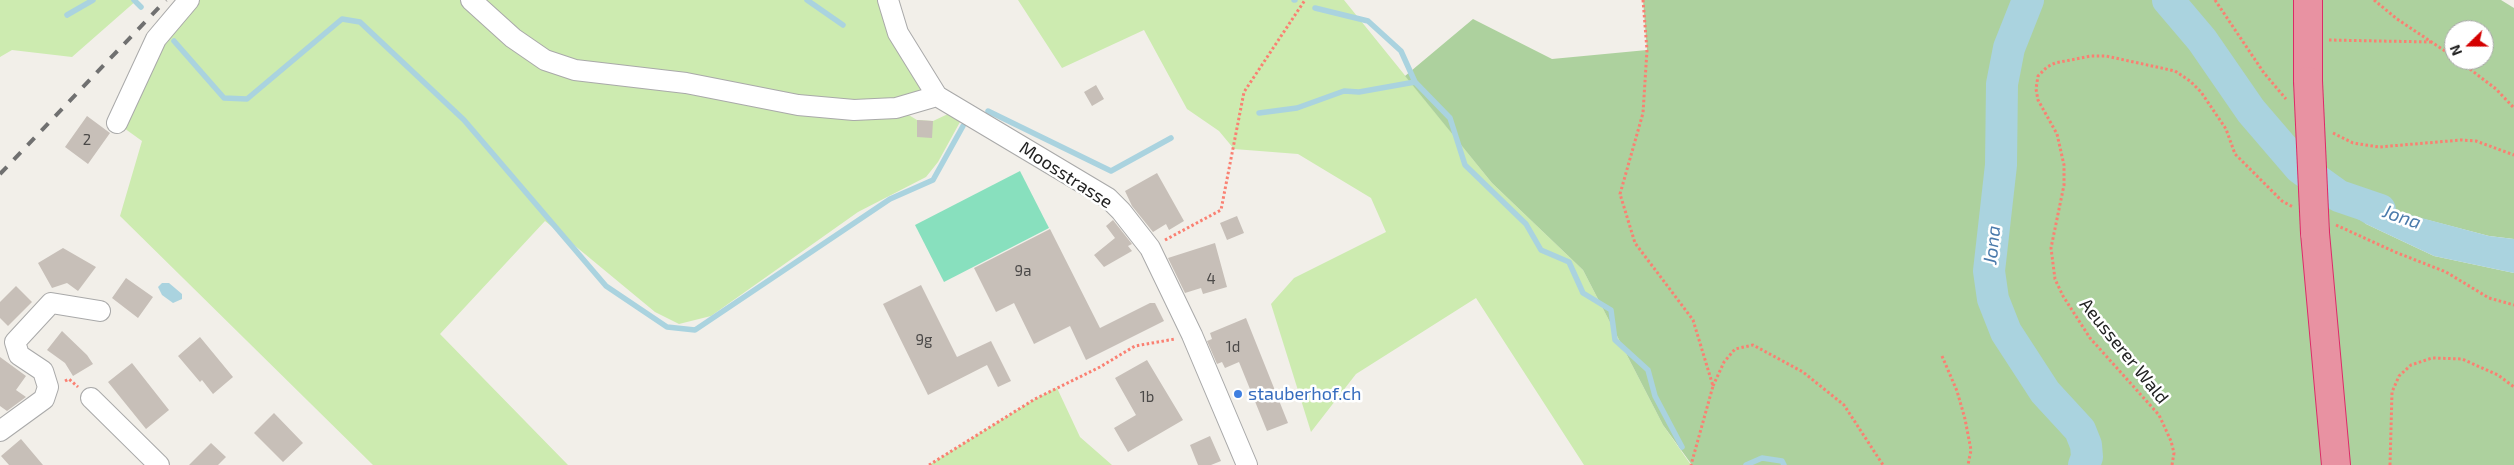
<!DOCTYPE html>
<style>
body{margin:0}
#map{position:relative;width:2514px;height:465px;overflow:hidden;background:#f2efe9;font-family:"Exo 2",sans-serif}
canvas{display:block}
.north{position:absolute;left:2444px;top:20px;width:50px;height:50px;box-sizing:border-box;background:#fff;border:1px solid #a7a7a7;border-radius:50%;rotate:248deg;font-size:14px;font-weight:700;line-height:20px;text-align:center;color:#222}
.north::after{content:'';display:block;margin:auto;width:18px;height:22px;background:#d40000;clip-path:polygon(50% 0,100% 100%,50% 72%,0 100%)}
</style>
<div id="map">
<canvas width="2514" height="465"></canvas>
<div class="north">N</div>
</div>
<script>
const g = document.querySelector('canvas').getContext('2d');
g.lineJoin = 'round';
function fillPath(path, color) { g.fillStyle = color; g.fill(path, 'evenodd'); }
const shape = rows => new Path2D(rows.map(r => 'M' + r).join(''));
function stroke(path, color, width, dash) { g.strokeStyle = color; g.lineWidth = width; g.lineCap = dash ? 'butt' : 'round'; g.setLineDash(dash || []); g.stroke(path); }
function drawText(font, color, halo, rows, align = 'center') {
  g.font = font + ' "Exo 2",sans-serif'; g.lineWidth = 5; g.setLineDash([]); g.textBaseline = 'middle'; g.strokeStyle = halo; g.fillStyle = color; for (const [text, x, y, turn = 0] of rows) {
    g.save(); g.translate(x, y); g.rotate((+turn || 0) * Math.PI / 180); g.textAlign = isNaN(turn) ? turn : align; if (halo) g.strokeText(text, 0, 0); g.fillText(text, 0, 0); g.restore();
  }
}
fillPath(shape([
 [0,0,137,0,72,57,12,50,0,57],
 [193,0,888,0,937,96,897,108,917,120,933,121,948,114,960,122,938,162,926,177,858,212,711,316,679,324,655,312,545,221,440,334,568,465,373,465,120,216,142,141,117,123,148,55],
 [1018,0,1344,0,1492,183,1583,270,1663,425,1691,465,1584,465,1476,298,1356,374,1311,432,1271,304,1294,278,1386,232,1371,198,1298,154,1234,149,1219,131,1187,109,1144,30,1062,68],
 [1057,388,1080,437,1112,465,929,465,1035,399]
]), '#cdebb0');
fillPath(shape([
 [1643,0,2501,0,2514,8,2514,239,2489,236,2340,197,2366,224,2434,256,2514,273,2514,465,1692,465,1663,425,1583,270,1492,183,1405,76,1473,19,1552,59,1647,50],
 [2454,30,2484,30,2484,60,2454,60]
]), '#add19e');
fillPath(shape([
 [1020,171,1049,228,944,282,915,225]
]), '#88e0be');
fillPath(shape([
 [2339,196,2489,236,2514,239,2514,273,2434,256,2366,224,2351,215],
 [162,283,169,283,182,294,182,299,173,303,162,295,158,287]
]), '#aad3df');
stroke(shape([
 [134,0,141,7],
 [807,0,843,25],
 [1294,0,1295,0],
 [1315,8,1368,21,1401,51,1415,82],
 [67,15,93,0],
 [174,41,224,98,247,99,342,19,360,22,464,120,606,286,667,327,695,330,890,199,933,180,963,126],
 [988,111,1111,171,1171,138],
 [1259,113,1297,108,1344,91,1359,92,1415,82,1450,118,1465,165,1526,224,1541,250,1569,262,1583,293,1611,310,1615,340,1648,370,1655,396,1682,447],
 [1746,465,1762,458,1782,461,1784,465]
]), '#aad3df', 5.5);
stroke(shape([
 [2028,0,2009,48,2002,84,2001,165,1989,271,1993,299,2006,332,2045,392,2080,430,2086,445,2087,457,2084,465],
 [2168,0,2202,40,2251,111,2300,168,2339,196,2380,210]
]), '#aad3df', 32);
fillPath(shape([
 [1096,85,1104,99,1092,106,1084,92],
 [87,116,110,133,88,164,65,147],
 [917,120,933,121,932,138,917,137],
 [1157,173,1184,221,1169,230,1166,224,1153,232,1132,206,1125,191],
 [1237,216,1244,233,1227,240,1220,223],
 [1113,220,1132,244,1128,246,1132,251,1104,267,1094,255,1115,238,1106,226],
 [1050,229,1100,328,1150,303,1155,303,1164,321,1086,360,1070,326,1034,344,1014,303,996,312,974,268],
 [1215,243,1227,287,1203,294,1201,288,1185,293,1168,258],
 [63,248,96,267,78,291,67,283,52,288,38,263],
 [126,278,153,297,138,318,112,298],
 [921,285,957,357,991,341,1011,381,998,387,987,365,928,395,883,304],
 [16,286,32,302,8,326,0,318,0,302],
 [1246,318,1288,423,1267,431,1239,362,1225,368,1222,362,1217,364,1207,341,1212,339,1210,333],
 [62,331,87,355,93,364,73,376,65,363,47,350],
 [200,337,233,377,213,394,202,380,200,382,178,356],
 [0,357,26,376,16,390,26,397,7,411,0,406],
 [1147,360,1183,420,1128,452,1114,428,1136,415,1115,378],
 [132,363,169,410,146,429,108,382],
 [274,413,303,443,283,462,254,433],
 [1210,436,1221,461,1211,465,1198,465,1190,445],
 [21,439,43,465,9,465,1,456],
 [211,443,226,457,218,465,189,465]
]), '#c7bfb8');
const street = shape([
 [471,0,513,38,545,60,575,70,686,83,798,105,854,110,896,108,937,96],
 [888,0,898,33,937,96,1108,198,1121,211,1150,248,1192,335,1247,465],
 [117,123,156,39,189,0],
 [91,398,159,465],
 [0,431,44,399,48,387,43,371,19,355,15,342,51,303,100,311]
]);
const highway = shape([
 [2308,81,2308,0],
 [2315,233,2336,465]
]);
stroke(street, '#a9a9a9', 22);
stroke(highway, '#dc2a67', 30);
stroke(shape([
 [1643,0,1647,50,1643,113,1620,194,1635,243,1693,320,1713,386,1691,465],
 [2215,0,2264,73,2286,99],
 [2374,0,2397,19,2454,57],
 [2329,40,2431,42],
 [2458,60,2496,89,2514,108],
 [2333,133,2353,143,2379,147,2461,140,2476,141,2514,155],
 [2336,225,2395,252,2446,272,2489,298,2514,305],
 [1165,240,1221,210,1244,92,1305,0],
 [1942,356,1957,391,1965,419,1971,450,1968,465],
 [65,381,69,379,78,387],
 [1713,386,1724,362,1735,349,1753,345,1803,372,1844,405,1883,465],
 [929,465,1035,399,1100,367,1135,346,1175,339],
 [2172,465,2174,453,2171,441,2159,415,2090,338,2063,296,2055,279,2051,248,2064,185,2064,165,2057,134,2038,100,2036,89,2038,76,2047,67,2055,63,2091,56,2106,56,2175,71,2190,81,2201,92,2226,129,2235,154,2282,201,2293,207],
 [2390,465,2392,392,2399,376,2411,365,2432,358,2462,359,2498,375,2514,387]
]), '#fa8072', 3, [2.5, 2.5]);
stroke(street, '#fff', 20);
stroke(highway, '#e892a2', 28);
stroke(shape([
 [0,174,166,0]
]), '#707070', 4, [10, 10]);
const highwayBridge = shape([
 [2308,81,2315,233]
]);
stroke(highwayBridge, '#dc2a67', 30, []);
stroke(highwayBridge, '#e892a2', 28);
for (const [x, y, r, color] of [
 [1238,394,5,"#3f7fe0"]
]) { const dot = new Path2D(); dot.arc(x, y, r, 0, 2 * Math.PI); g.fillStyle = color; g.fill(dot); stroke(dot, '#fff', 2); }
drawText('15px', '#4b4948', null, [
 ["2",87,140],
 ["9a",1023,271],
 ["4",1211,279],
 ["9g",924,340],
 ["1d",1233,347],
 ["1b",1147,397]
]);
drawText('18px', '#222', '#fff', [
 ["Moosstrasse",1066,175,33],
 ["Aeusserer Wald",2124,351,51]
]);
drawText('18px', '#366cbe', '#fff', [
 ["stauberhof.ch",1248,394]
], 'left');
drawText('italic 19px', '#4a7aab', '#fff', [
 ["Jona",2402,217,19],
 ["Jona",1992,245,-84]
]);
</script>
